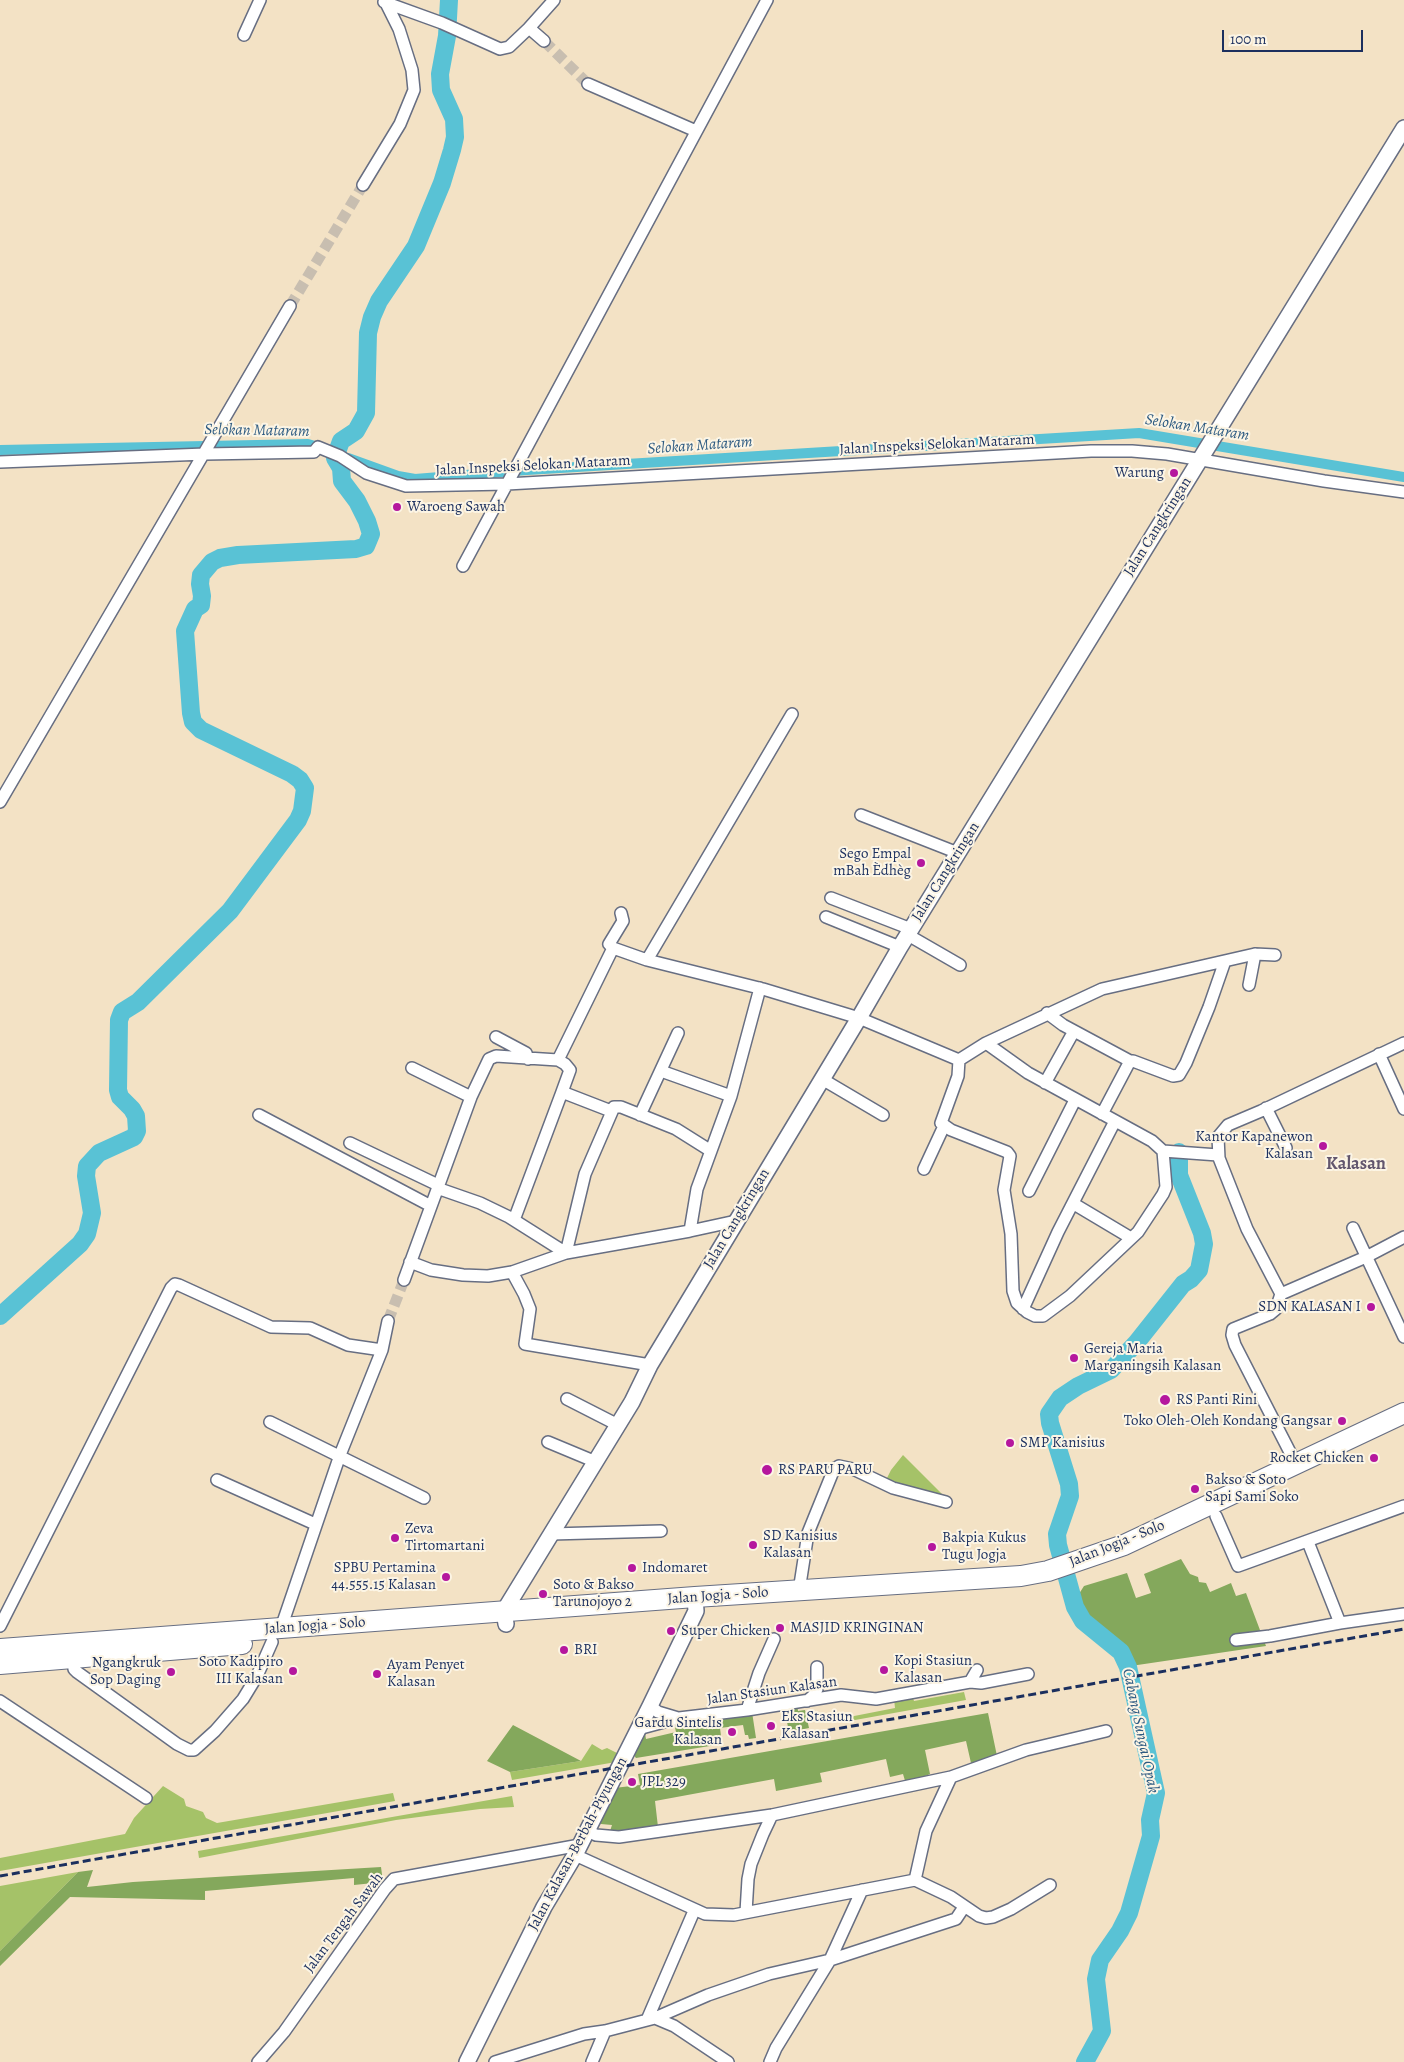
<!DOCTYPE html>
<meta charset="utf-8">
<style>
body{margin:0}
#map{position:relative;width:1404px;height:2062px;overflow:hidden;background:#f3e2c5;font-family:Alegreya,serif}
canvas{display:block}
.scale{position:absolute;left:1222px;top:30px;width:141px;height:22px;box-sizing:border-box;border:2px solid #1b2f5e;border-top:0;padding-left:6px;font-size:15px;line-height:18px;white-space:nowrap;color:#1b2f5e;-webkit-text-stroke:4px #fcf5e5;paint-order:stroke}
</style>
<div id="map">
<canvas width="1404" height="2062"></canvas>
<div class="scale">100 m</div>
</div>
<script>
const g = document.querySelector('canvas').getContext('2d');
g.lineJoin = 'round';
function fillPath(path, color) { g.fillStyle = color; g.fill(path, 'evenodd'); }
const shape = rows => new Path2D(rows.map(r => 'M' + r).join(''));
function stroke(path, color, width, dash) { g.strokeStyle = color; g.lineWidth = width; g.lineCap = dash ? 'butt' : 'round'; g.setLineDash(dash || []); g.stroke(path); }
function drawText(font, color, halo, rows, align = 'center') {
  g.font = font + ' Alegreya,serif'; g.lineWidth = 4; g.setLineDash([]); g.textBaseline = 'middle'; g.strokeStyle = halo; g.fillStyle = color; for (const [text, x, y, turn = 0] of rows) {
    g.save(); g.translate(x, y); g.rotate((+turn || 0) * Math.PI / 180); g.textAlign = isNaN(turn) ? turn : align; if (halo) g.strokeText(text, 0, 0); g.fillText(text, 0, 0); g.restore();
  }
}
fillPath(shape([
 [903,1455,945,1497,885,1482,891,1470],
 [964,1692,966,1700,844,1722,844,1718,895,1708,894,1699,912,1695,914,1701],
 [592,1744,602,1750,607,1748,621,1755,616,1762,512,1780,510,1772,581,1761],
 [163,1786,184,1799,186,1806,203,1812,206,1818,217,1823,393,1793,395,1801,0,1871,0,1858,125,1834,134,1818],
 [512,1796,514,1807,480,1809,396,1820,199,1858,198,1851],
 [78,1872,0,1951,0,1886]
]), '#a5c268');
fillPath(shape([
 [1181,1559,1190,1574,1198,1577,1199,1582,1206,1583,1210,1592,1231,1583,1236,1596,1246,1593,1266,1646,1124,1667,1115,1651,1096,1631,1083,1610,1078,1607,1075,1600,1077,1597,1084,1586,1127,1573,1136,1598,1151,1593,1144,1574],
 [797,1704,798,1711,805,1710,809,1728,789,1732,784,1707],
 [752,1712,756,1738,749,1739,748,1735,745,1735,743,1725,720,1728,722,1744,636,1758,631,1752,640,1734,645,1733,646,1739,676,1732,674,1723],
 [988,1713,997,1756,971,1763,966,1741,925,1750,930,1774,906,1784,903,1774,890,1777,886,1759,820,1773,822,1782,776,1791,774,1779,655,1801,658,1827,613,1835,610,1831,612,1825,601,1824,598,1820,614,1788,640,1785,638,1774],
 [513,1725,581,1761,510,1772,487,1761],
 [381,1867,383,1882,354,1885,354,1878,205,1891,205,1900,70,1897,0,1966,0,1951,78,1872,93,1870,87,1887,133,1882]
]), '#84a85c');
stroke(shape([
 [0,450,308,444,325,449],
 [348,458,398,476,415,479,527,470,1139,433,1404,477]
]), '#59c2d5', 10);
stroke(shape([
 [0,1316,80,1244,87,1234,92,1213,86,1176,87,1166,99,1153,134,1137,137,1131,136,1116,132,1109,120,1097,118,1090,119,1020,122,1012,138,1002,230,911,298,820,302,811,305,788,300,780,292,774,201,730,193,722,191,713,185,631,195,609,201,605,202,596,200,584,201,575,212,562,220,558,238,555,356,549,366,546,371,534,367,521,357,501,342,481,341,468,335,458,341,441,356,431,366,413,368,333,372,317,379,301,416,246,442,183,452,150,455,137,454,119,441,90,440,74,447,36,449,0],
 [1085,2062,1102,2031,1096,1979,1100,1960,1120,1931,1129,1913,1151,1836,1150,1820,1156,1793,1128,1667,1121,1652,1083,1621,1075,1607,1058,1545,1057,1534,1070,1496,1069,1484,1050,1423,1049,1414,1060,1398,1078,1386,1111,1370,1137,1342,1183,1284,1191,1279,1199,1270,1204,1244,1202,1233,1179,1175,1179,1152]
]), '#59c2d5', 18);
stroke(shape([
 [544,41,588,84],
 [290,306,363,185],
 [388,1321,404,1280]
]), '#c8beb0', 11, [11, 5.5]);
const street = shape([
 [384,2,442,23,500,49,509,47,529,28],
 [244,35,260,0],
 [544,41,529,28,554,0],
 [588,84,696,131],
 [363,185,400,124,414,90,412,70,399,29,386,3],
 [0,462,205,454,314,452,318,447,340,456,366,473,406,486,507,484,1091,451,1132,451,1167,454,1324,481,1404,492],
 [463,566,767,0],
 [0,802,290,306],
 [861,815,958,853],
 [831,898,911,929],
 [621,913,623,921,609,944,613,948,647,960,763,989,859,1018,959,1060],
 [826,917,900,947],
 [908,935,960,965],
 [647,960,792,714],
 [1249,985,1255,954],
 [1047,1013,1063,1025,1130,1061,1133,1061,1173,1076,1179,1075,1186,1063,1209,1007,1225,961],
 [496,1037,526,1053,528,1059],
 [986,1043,1028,1073,1152,1141,1163,1151,1218,1155],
 [1379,1054,1404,1109],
 [558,1060,613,948],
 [959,1060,958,1076,941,1123,951,1130,1007,1152,1010,1156,1004,1190,1011,1234,1013,1291,1017,1303,1027,1312,1035,1316,1043,1316,1070,1296,1138,1232,1163,1194,1166,1187,1163,1151],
 [959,1060,986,1043,1102,989,1255,954,1275,955],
 [412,1068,471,1097],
 [661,1071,731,1096],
 [822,1079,883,1115],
 [1045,1083,1074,1031],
 [1266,1108,1286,1148],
 [1102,1114,1130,1061],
 [259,1115,431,1206],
 [640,1115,678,1033],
 [350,1143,438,1185],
 [924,1169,944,1126],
 [437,1188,480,1203,509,1217,566,1253],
 [1029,1191,1075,1100],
 [1074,1204,1131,1238],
 [514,1220,562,1092],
 [1353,1228,1404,1337],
 [690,1231,697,1189,731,1096,760,988],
 [566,1253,585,1174,614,1107,621,1107,676,1129,711,1151],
 [410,1262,431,1270,463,1275,488,1276,512,1272,566,1253,690,1231,736,1221],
 [512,1272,524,1294,530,1309,525,1344,650,1365],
 [404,1280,471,1097,489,1059,496,1056,558,1060,565,1064,570,1070,562,1092,611,1111],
 [1281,1294,1366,1257,1404,1237],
 [1023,1309,1058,1232,1115,1121],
 [567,1399,618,1425],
 [270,1422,424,1498],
 [548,1442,596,1462],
 [1296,1464,1235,1345,1232,1335,1233,1329,1270,1314,1276,1309,1281,1294,1247,1229,1219,1158,1218,1137,1228,1125,1261,1111,1404,1043],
 [217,1480,315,1524],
 [1216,1516,1238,1566,1404,1506],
 [551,1534,661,1531],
 [1308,1542,1340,1623],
 [799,1591,808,1533,834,1469,839,1466,853,1469,893,1488,946,1502],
 [0,1626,171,1288,175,1284,179,1285,271,1327,310,1328,348,1345,382,1350],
 [281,1628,340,1455,382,1350,388,1321],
 [1236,1640,1270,1636,1340,1623,1404,1614],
 [73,1658,74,1669,77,1672,177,1744,189,1750,194,1750,215,1731,243,1699,257,1676,272,1642],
 [970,1682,977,1670],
 [0,1701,146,1798],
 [807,1701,813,1696,817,1689,817,1667],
 [650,1706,658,1712,678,1718],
 [747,1710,759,1673,774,1639],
 [638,1729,679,1718,747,1710,841,1695,876,1699,970,1682,981,1683,1028,1674],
 [587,1831,596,1835,619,1837,772,1815,951,1777,1026,1750,1106,1731],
 [575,1855,705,1914,734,1915,915,1880,951,1897,979,1916,986,1918,993,1917,1011,1909,1050,1885],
 [915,1880,926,1831,951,1777],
 [746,1912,748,1879,751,1864,763,1834,772,1815],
 [655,2018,674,2026,728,2062],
 [647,2020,694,1911],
 [258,2062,284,2032,385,1889,394,1879,580,1845],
 [495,2062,584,2034,605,2031,655,2018,708,1995,769,1974,830,1960,956,1919,964,1907],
 [592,2062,605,2031],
 [770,2062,776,2048,830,1960,862,1890]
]);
const secondary = shape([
 [506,1624,504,1611,632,1402,650,1365,859,1018,900,947,1404,128],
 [467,2062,544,1907,575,1855,650,1706,696,1611,695,1597]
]);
const highway = shape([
 [0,1649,695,1597,1021,1576,1048,1571,1124,1545,1404,1413],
 [0,1664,242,1644]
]);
stroke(street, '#676e82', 14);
stroke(secondary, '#676e82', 18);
stroke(highway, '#676e82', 22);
stroke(street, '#fff', 11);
stroke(secondary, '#fff', 15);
stroke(highway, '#fff', 20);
stroke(shape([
 [0,1876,1404,1629]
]), '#1b2f5e', 3, [8, 4]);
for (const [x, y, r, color] of [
 [1174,473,5,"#b5179e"],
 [397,507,5,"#b5179e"],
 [921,863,5,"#b5179e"],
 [1323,1146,5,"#b5179e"],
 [1371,1307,5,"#b5179e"],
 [1074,1358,5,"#b5179e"],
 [1165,1400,6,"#b5179e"],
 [1342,1421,5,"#b5179e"],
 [1010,1443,5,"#b5179e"],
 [1374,1458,5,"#b5179e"],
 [767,1470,6,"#b5179e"],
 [1195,1489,5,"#b5179e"],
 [395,1538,5,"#b5179e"],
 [753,1545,5,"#b5179e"],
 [932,1547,5,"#b5179e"],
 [632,1568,5,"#b5179e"],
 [446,1577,5,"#b5179e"],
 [543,1594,5,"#b5179e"],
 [780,1628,5,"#b5179e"],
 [671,1631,5,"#b5179e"],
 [564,1650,5,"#b5179e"],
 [884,1670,5,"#b5179e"],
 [293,1671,5,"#b5179e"],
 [171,1672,5,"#b5179e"],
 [377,1674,5,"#b5179e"],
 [771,1726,5,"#b5179e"],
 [732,1732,5,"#b5179e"],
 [632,1782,5,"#b5179e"]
]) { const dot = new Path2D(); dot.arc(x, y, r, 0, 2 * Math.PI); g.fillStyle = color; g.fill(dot); stroke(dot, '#fcf5e5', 2); }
drawText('15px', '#1b2f5e', '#fcf5e5', [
 ["Jalan Inspeksi Selokan Mataram",937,445,-3],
 ["Jalan Inspeksi Selokan Mataram",533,466,-3],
 ["Jalan Cangkringan",1158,527,-58],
 ["Jalan Cangkringan",946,872,-58],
 ["Jalan Cangkringan",737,1219,-59],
 ["Jalan Jogja - Solo",1117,1544,-22],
 ["Jalan Jogja - Solo",718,1596,-4],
 ["Jalan Jogja - Solo",315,1626,-4],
 ["Jalan Stasiun Kalasan",772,1691,-8],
 ["Jalan Kalasan-Berbah-Piyungan",578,1844,-62],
 ["Jalan Tengah Sawah",344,1923,-53]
]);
drawText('15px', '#1b2f5e', '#fcf5e5', [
 ["Warung",1164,473,"right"],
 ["Waroeng Sawah",407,507],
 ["Sego Empal",911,854,"right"],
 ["mBah Èdhèg",911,871,"right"],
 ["Kantor Kapanewon",1313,1137,"right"],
 ["Kalasan",1313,1154,"right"],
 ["SDN KALASAN I",1361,1307,"right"],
 ["Gereja Maria",1084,1349],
 ["Marganingsih Kalasan",1084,1366],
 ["RS Panti Rini",1176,1400],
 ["Toko Oleh-Oleh Kondang Gangsar",1332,1421,"right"],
 ["SMP Kanisius",1020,1443],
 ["Rocket Chicken",1364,1458,"right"],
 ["RS PARU PARU",778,1470],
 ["Bakso & Soto",1205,1480],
 ["Sapi Sami Soko",1205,1497],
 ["Zeva",405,1529],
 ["Tirtomartani",405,1546],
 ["SD Kanisius",763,1536],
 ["Kalasan",763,1553],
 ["Bakpia Kukus",942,1538],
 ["Tugu Jogja",942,1555],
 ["SPBU Pertamina",436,1568,"right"],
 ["44.555.15 Kalasan",436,1585,"right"],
 ["Indomaret",642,1568],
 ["Soto & Bakso",553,1585],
 ["Tarunojoyo 2",553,1602],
 ["MASJID KRINGINAN",790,1628],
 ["Super Chicken",681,1631],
 ["BRI",574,1650],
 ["Kopi Stasiun",894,1661],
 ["Kalasan",894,1678],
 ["Soto Kadipiro",283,1662,"right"],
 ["III Kalasan",283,1679,"right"],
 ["Ngangkruk",161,1663,"right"],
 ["Sop Daging",161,1680,"right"],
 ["Ayam Penyet",387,1665],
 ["Kalasan",387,1682],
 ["Eks Stasiun",781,1717],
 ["Kalasan",781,1734],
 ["Gardu Sintelis",722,1723,"right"],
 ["Kalasan",722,1740,"right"],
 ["JPL 329",642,1782]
], 'left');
drawText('italic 16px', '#2e5b82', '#fcf5e5', [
 ["Selokan Mataram",1197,428,9],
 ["Selokan Mataram",257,431,1],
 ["Selokan Mataram",700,446,-4],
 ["Cabang Sungai Opak",1140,1731,78]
]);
drawText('bold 18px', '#63576e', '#fcf5e5', [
 ["Kalasan",1356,1165]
]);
</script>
